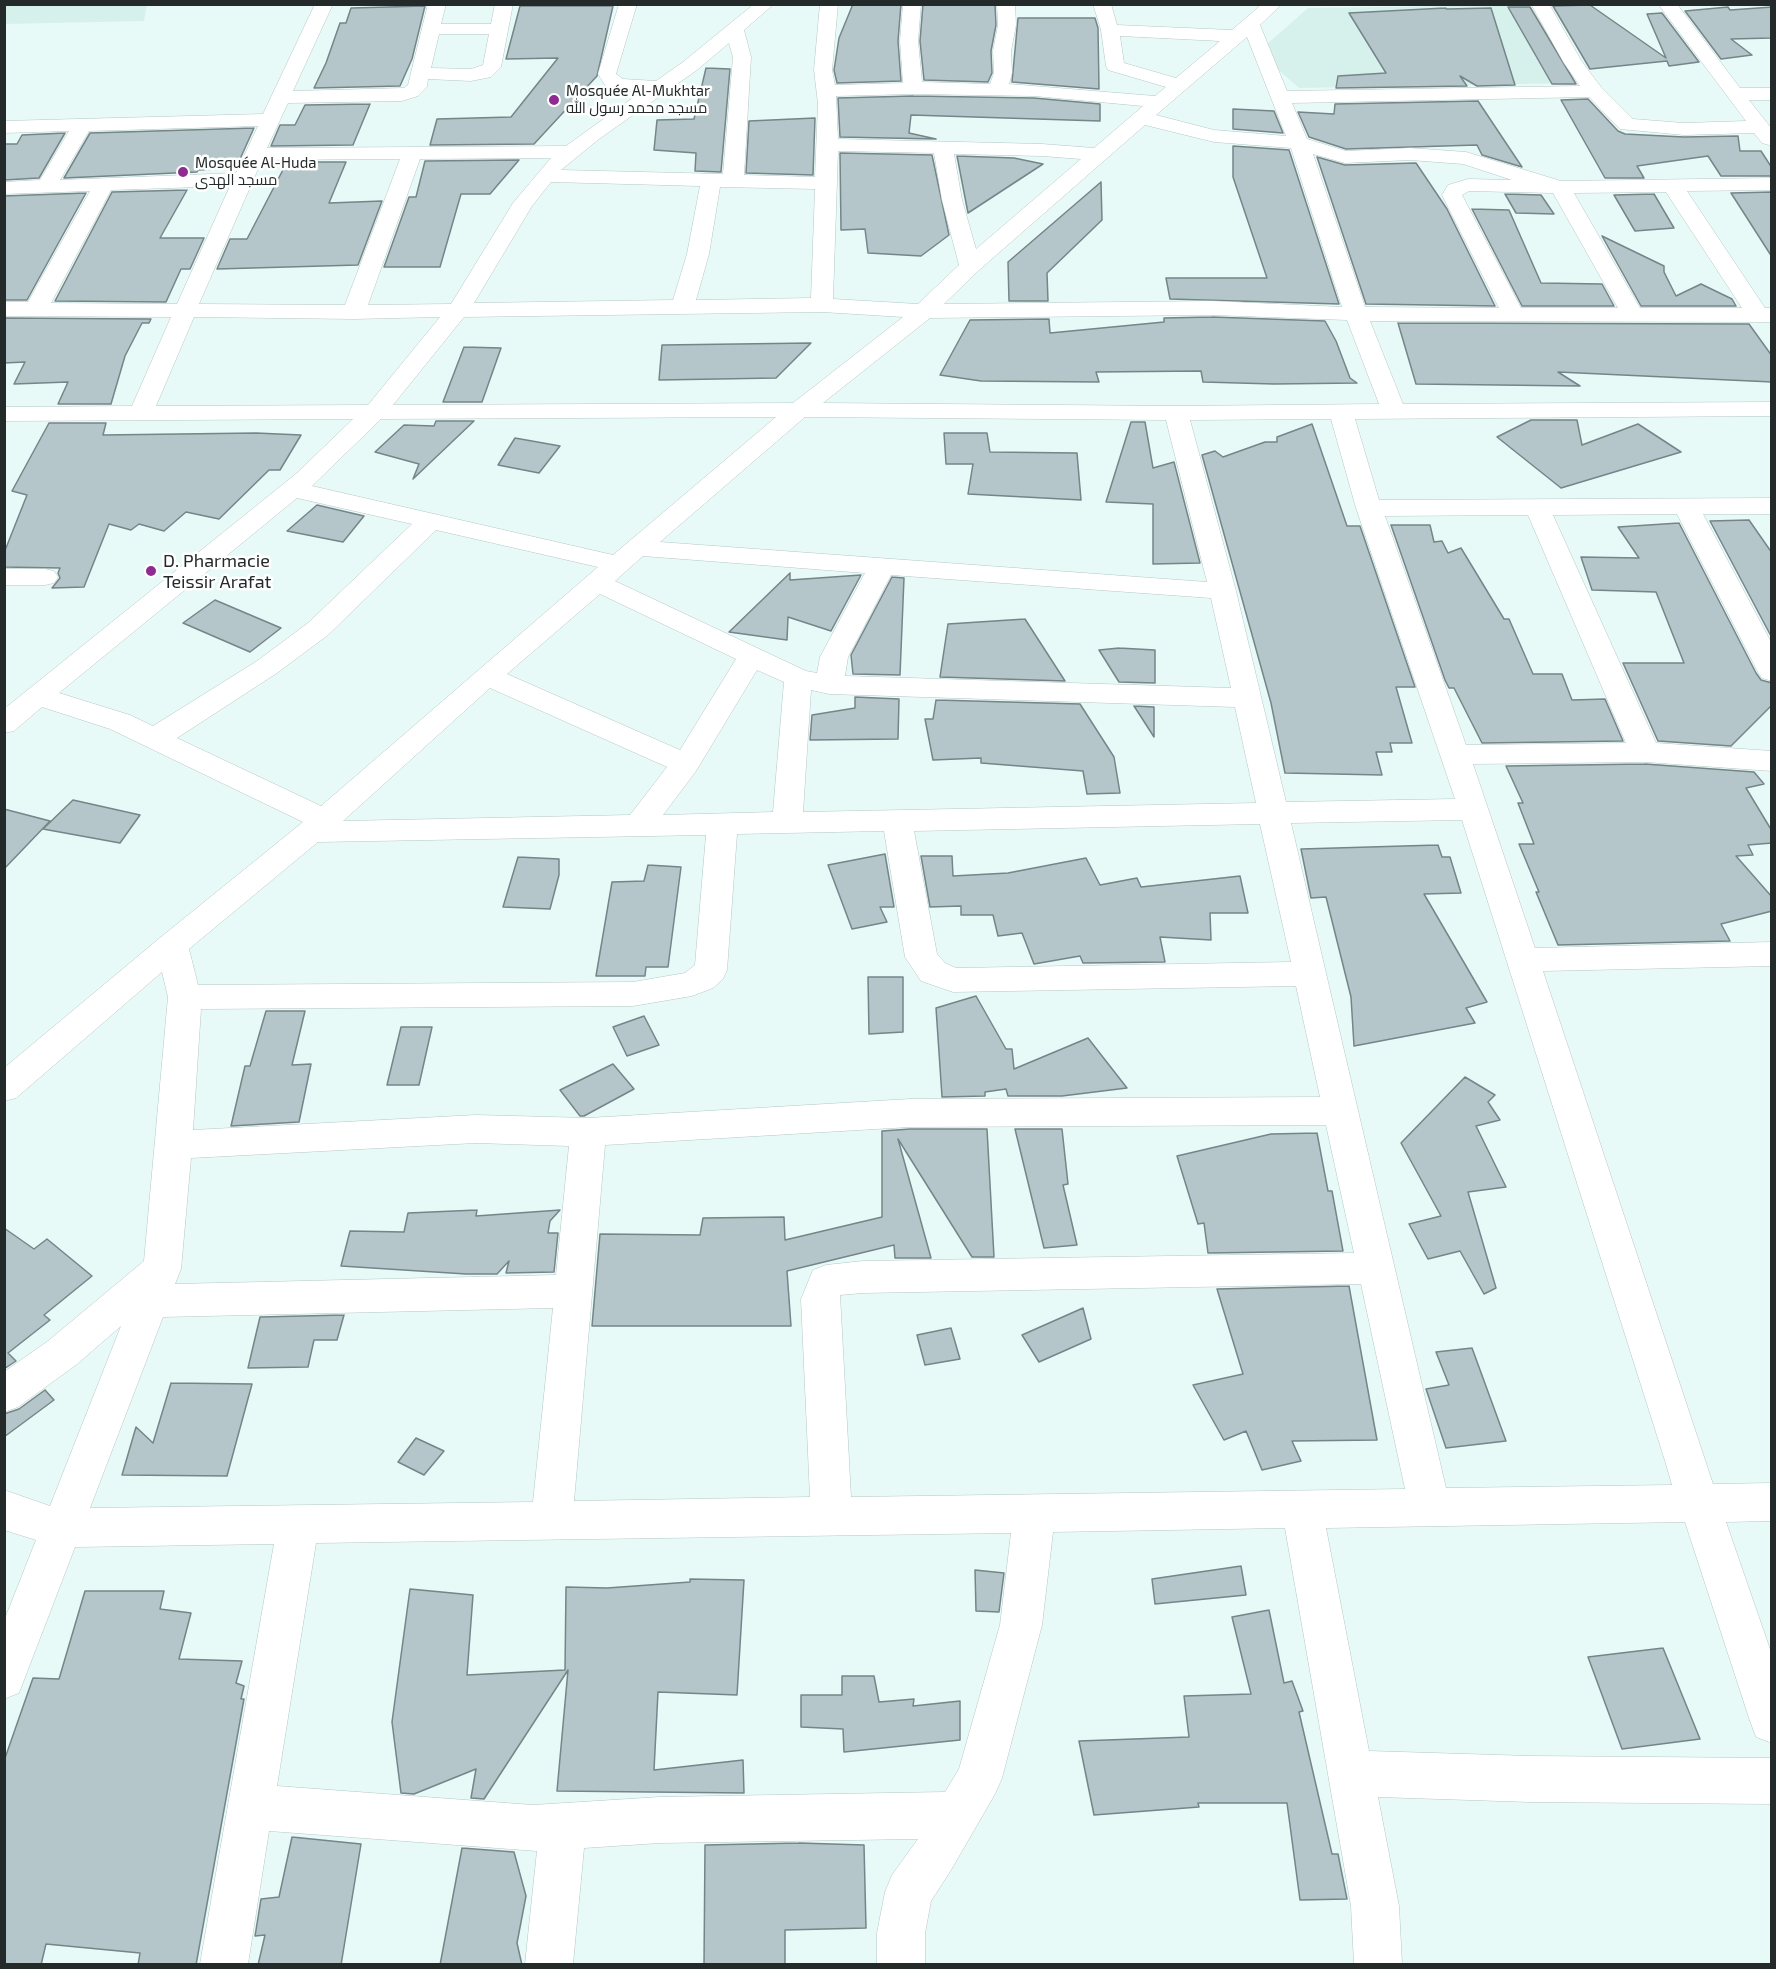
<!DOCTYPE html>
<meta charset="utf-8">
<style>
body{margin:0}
#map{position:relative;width:1776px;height:1969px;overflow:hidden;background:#e8faf7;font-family:"Exo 2",sans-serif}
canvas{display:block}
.frame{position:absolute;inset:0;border:6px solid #242a29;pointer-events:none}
</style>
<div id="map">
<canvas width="1776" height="1969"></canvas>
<div class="frame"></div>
</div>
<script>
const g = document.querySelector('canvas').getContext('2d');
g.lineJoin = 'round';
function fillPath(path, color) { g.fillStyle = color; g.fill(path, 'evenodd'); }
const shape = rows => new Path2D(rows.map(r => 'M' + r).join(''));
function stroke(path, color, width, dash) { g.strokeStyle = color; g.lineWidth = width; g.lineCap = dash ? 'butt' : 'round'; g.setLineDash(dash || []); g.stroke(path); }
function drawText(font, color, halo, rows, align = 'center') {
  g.font = font + ' "Exo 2",Cairo,sans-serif'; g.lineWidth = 5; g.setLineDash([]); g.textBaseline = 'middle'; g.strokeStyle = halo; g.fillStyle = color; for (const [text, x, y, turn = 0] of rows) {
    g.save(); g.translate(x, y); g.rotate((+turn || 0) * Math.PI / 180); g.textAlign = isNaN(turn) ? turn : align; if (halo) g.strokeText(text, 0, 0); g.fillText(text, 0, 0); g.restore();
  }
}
fillPath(shape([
 [4,5,5,4,147,5,144,21,5,24],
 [1524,5,1575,83,1299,88,1258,52,1308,8]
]), '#d6f1ec');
const building = shape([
 [853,4,901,4,898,41,901,81,837,83,834,70,839,38,853,4],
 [923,4,995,4,996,25,991,51,992,73,988,82,924,80,920,41,923,4],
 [1590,5,1666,58,1647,14,1662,13,1699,62,1669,66,1667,61,1590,69,1553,6,1590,5],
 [425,6,412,59,400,86,314,88,326,63,340,23,346,23,351,8,425,6],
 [520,6,613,6,597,76,534,144,430,145,437,119,511,117,558,58,506,59,520,6],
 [1508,7,1530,7,1576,84,1552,84,1508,7],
 [1728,7,1730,10,1772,7,1772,38,1731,39,1752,55,1721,59,1685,11,1728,7],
 [1445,8,1447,9,1491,8,1515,85,1477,86,1460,76,1467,86,1336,88,1338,76,1386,73,1349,13,1445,8],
 [1018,18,1095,18,1098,28,1099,89,1012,82,1018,18],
 [706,68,730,69,721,172,695,171,696,153,654,150,657,120,694,119,706,68],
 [913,96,1034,98,1100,104,1100,121,911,115,909,133,936,139,840,137,838,98,913,96],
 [1588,99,1618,131,1625,134,1684,137,1738,136,1740,151,1761,151,1772,168,1772,176,1721,176,1708,156,1637,166,1644,178,1605,178,1561,100,1588,99],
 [1478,101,1522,167,1482,155,1477,145,1346,149,1309,137,1298,112,1334,114,1335,104,1478,101],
 [370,104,353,145,271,146,280,125,295,125,305,105,370,104],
 [1233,109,1274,111,1283,133,1233,129,1233,109],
 [815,118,813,175,746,173,749,121,815,118],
 [254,128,236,168,198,170,197,172,64,178,90,133,254,128],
 [65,133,39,178,4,180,4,144,17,144,22,135,65,133],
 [1233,146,1289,150,1339,304,1170,299,1166,278,1267,278,1233,177,1233,146],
 [840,153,932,155,949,235,921,256,868,253,865,229,841,230,840,153],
 [957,156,1014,158,1043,164,968,213,957,156],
 [1317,157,1345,165,1416,163,1447,209,1495,306,1366,304,1317,157],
 [519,160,490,194,461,194,440,267,384,267,409,197,416,197,425,161,519,160],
 [263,162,346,162,329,203,382,201,358,265,217,269,230,239,247,239,286,164,262,166,263,162],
 [1101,182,1102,220,1047,273,1048,301,1009,301,1008,262,1101,182],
 [187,190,160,238,204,238,190,269,181,269,166,302,55,301,112,192,187,190],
 [1772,192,1772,257,1731,193,1772,192],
 [86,193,27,300,4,300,4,196,86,193],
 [1505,194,1541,195,1554,214,1516,213,1505,194],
 [1654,194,1674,228,1635,231,1614,195,1654,194],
 [1472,209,1509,210,1541,283,1602,284,1614,306,1522,306,1472,209],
 [1602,236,1664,266,1664,272,1676,296,1701,284,1732,299,1736,306,1641,306,1602,236],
 [1212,317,1325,321,1336,341,1350,378,1357,383,1274,384,1203,382,1201,371,1096,372,1099,382,981,381,940,375,970,320,1049,319,1050,333,1164,322,1164,318,1212,317],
 [4,318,151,319,149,323,142,323,125,356,111,404,58,404,68,382,14,384,25,362,4,363,4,318],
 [1398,323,1749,324,1772,356,1772,382,1558,372,1580,386,1416,384,1398,323],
 [811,343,776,378,659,380,662,345,811,343],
 [464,347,501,348,482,402,443,402,464,347],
 [1531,420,1577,420,1582,445,1638,424,1681,452,1561,488,1497,437,1531,420],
 [436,421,474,421,413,479,419,464,375,452,404,425,434,426,436,421],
 [1131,422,1145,422,1153,468,1174,462,1200,563,1153,564,1153,504,1106,502,1131,422],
 [49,423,106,423,103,435,256,433,301,435,280,470,269,470,219,519,186,512,164,531,139,524,131,530,109,524,84,587,52,588,60,578,58,573,60,568,4,567,4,553,27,495,12,491,49,423],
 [1312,424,1347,526,1360,526,1415,687,1396,687,1412,743,1390,743,1392,752,1376,752,1382,775,1285,773,1271,703,1202,455,1215,451,1223,457,1265,442,1277,442,1277,437,1312,424],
 [944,433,987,433,990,452,1077,453,1081,500,968,494,973,464,946,464,944,433],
 [515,438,560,446,539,473,498,465,515,438],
 [317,505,364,516,343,542,287,531,317,505],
 [1749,520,1772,553,1772,638,1710,521,1749,520],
 [1679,523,1756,673,1761,680,1772,683,1772,705,1731,746,1658,741,1623,663,1684,663,1656,592,1592,590,1581,557,1639,558,1618,527,1679,523],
 [1391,525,1430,525,1434,542,1442,541,1448,553,1461,548,1504,619,1509,619,1533,674,1562,674,1572,700,1605,699,1623,741,1482,743,1454,688,1449,688,1445,680,1391,525],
 [790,573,790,580,861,575,831,631,788,617,787,640,729,632,790,573],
 [892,577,904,578,900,675,853,674,851,655,892,577],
 [215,600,281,628,250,652,183,623,215,600],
 [1025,619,1065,681,940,677,948,624,1025,619],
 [1119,648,1155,650,1155,683,1119,682,1099,650,1119,648],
 [855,697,899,699,898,739,810,740,812,715,855,708,855,697],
 [936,700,1080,704,1114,757,1120,793,1087,794,1083,771,981,763,981,758,933,760,925,719,933,719,936,700],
 [1134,706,1154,707,1154,737,1134,706],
 [1645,764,1754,772,1764,784,1746,788,1772,831,1772,843,1748,845,1753,855,1736,856,1772,897,1772,911,1721,924,1730,941,1558,945,1536,892,1539,892,1519,844,1534,844,1518,803,1523,803,1506,766,1645,764],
 [73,800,140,815,120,843,43,829,73,800],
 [4,809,50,821,4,869,4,809],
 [1438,845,1442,857,1450,857,1461,893,1424,894,1487,1002,1466,1008,1475,1023,1354,1046,1351,997,1326,897,1311,898,1301,849,1438,845],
 [885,854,894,907,880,907,887,922,852,929,828,865,885,854],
 [921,856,952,856,953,876,1008,873,1086,858,1100,885,1137,878,1141,887,1240,876,1248,913,1210,913,1211,940,1160,937,1165,962,1083,963,1080,956,1034,964,1022,933,998,936,993,915,961,915,961,906,930,907,921,856],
 [518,857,559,859,559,875,550,909,503,907,518,857],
 [648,865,681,867,668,967,646,967,645,976,596,976,612,882,644,881,648,865],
 [868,977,903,977,903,1032,869,1034,868,977],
 [976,996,1006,1049,1012,1049,1014,1069,1088,1038,1127,1088,1062,1096,1008,1096,1006,1089,985,1092,985,1096,942,1097,936,1008,976,996],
 [266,1011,305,1011,292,1065,311,1064,299,1122,231,1126,245,1066,250,1066,266,1011],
 [644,1016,659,1045,627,1056,613,1027,644,1016],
 [401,1027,432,1027,419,1085,387,1085,401,1027],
 [613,1064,634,1089,584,1116,580,1116,560,1090,613,1064],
 [1465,1077,1495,1095,1488,1102,1500,1120,1476,1126,1506,1187,1468,1192,1496,1288,1484,1294,1460,1251,1428,1259,1409,1224,1441,1216,1401,1143,1465,1077],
 [910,1129,987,1129,994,1257,972,1257,898,1139,931,1258,895,1258,894,1245,787,1271,791,1326,592,1326,600,1234,700,1235,703,1218,784,1217,785,1240,882,1217,882,1131,910,1129],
 [1015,1129,1062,1129,1068,1184,1063,1185,1077,1245,1044,1248,1015,1129],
 [1317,1133,1328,1191,1332,1191,1343,1251,1208,1253,1204,1223,1198,1224,1177,1156,1271,1134,1317,1133],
 [477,1210,476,1216,560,1210,550,1221,548,1233,558,1233,554,1272,506,1273,509,1261,497,1274,466,1274,341,1266,350,1231,404,1232,408,1213,477,1210],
 [4,1228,34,1249,47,1239,92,1276,44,1315,50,1320,8,1353,16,1361,4,1369,4,1228],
 [1349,1286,1377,1440,1292,1441,1301,1461,1262,1470,1246,1431,1224,1440,1193,1385,1243,1374,1217,1289,1349,1286],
 [1083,1308,1091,1339,1039,1362,1022,1335,1083,1308],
 [344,1315,337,1340,314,1340,308,1367,248,1368,260,1317,344,1315],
 [951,1328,960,1359,925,1365,917,1335,951,1328],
 [1472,1348,1506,1441,1446,1448,1426,1389,1449,1385,1436,1352,1472,1348],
 [171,1383,252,1384,227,1476,122,1475,136,1427,153,1443,171,1383],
 [45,1390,54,1400,4,1437,4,1414,19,1409,45,1390],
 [416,1438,444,1451,424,1475,398,1462,416,1438],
 [1241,1566,1246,1595,1155,1604,1152,1579,1241,1566],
 [975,1570,1004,1573,999,1612,976,1611,975,1570],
 [690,1579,744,1580,737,1695,658,1692,654,1770,743,1760,744,1793,557,1791,568,1670,484,1799,471,1798,476,1769,414,1794,401,1793,392,1722,410,1589,473,1595,467,1675,565,1670,566,1587,607,1588,690,1582,690,1579],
 [85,1591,164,1591,160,1609,191,1613,179,1659,242,1661,236,1683,244,1686,241,1699,244,1699,196,1965,138,1965,140,1953,46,1944,41,1965,4,1965,4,1761,33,1678,59,1679,85,1591],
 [1269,1610,1284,1683,1292,1681,1303,1711,1299,1712,1332,1854,1338,1854,1347,1899,1300,1900,1287,1803,1198,1803,1199,1807,1094,1815,1079,1741,1189,1737,1184,1696,1251,1694,1232,1617,1269,1610],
 [1663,1648,1700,1739,1622,1749,1588,1657,1663,1648],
 [842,1676,874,1676,879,1702,914,1699,913,1706,960,1701,960,1740,844,1752,843,1729,801,1727,801,1695,842,1695,842,1676],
 [292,1837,361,1844,341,1965,258,1965,265,1935,255,1936,261,1899,279,1897,292,1837],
 [799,1843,864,1845,866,1928,785,1930,785,1965,704,1965,705,1845,799,1843],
 [462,1848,514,1852,526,1896,517,1943,522,1965,440,1965,462,1848]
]);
fillPath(building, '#b4c6c9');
stroke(building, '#758589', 1.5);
const minor = shape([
 [315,4,333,4,293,91,404,88,408,85,428,4,446,4,441,24,491,24,495,4,513,4,501,67,491,77,471,81,428,79,427,87,418,96,402,101,288,103,267,148,566,146,641,92,612,89,605,85,598,74,619,4,637,4,616,74,623,79,656,81,683,62,754,4,774,4,744,30,751,57,744,175,815,177,818,104,814,70,820,4,838,4,832,70,835,85,903,83,900,41,903,4,921,4,918,41,922,82,990,84,994,73,993,51,998,25,997,4,1015,4,1016,25,1011,51,1012,73,1009,84,1155,96,1166,87,1108,70,1106,66,1101,30,1093,4,1111,4,1117,25,1232,30,1262,4,1282,4,1260,25,1287,91,1580,86,1564,63,1531,4,1549,4,1582,62,1601,87,1633,119,1684,123,1746,121,1658,4,1677,4,1740,88,1772,88,1772,100,1749,100,1772,129,1772,144,1769,145,1762,143,1754,133,1684,135,1620,129,1589,97,1292,103,1307,139,1346,151,1410,148,1466,152,1561,181,1772,178,1772,190,1687,191,1765,308,1772,308,1772,322,1370,321,1403,404,1772,402,1772,416,1355,419,1379,500,1772,498,1772,514,1703,514,1772,644,1772,681,1762,678,1758,672,1677,514,1553,515,1656,743,1772,751,1772,771,1645,762,1473,764,1535,948,1772,942,1772,966,1543,971,1713,1484,1772,1483,1772,1521,1726,1522,1772,1655,1772,1743,1756,1737,1750,1721,1685,1522,1326,1528,1369,1751,1530,1756,1772,1758,1772,1804,1530,1802,1378,1797,1399,1906,1402,1964,1354,1964,1351,1906,1285,1528,1053,1532,1042,1625,1002,1778,995,1794,951,1870,931,1901,925,1933,925,1964,877,1964,877,1933,885,1892,892,1875,918,1839,660,1843,584,1848,573,1964,525,1964,537,1851,269,1831,248,1964,200,1964,274,1544,75,1547,19,1693,4,1699,4,1621,36,1540,4,1530,4,1490,50,1506,121,1326,76,1365,18,1407,4,1412,4,1372,48,1341,144,1261,168,997,162,972,16,1098,4,1101,4,1068,161,937,303,822,110,729,42,707,14,731,4,733,4,709,297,473,353,419,4,421,4,407,132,406,171,317,4,316,4,302,28,302,90,191,4,194,4,182,40,180,69,131,4,133,4,121,263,114,315,4],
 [439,34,489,34,483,65,471,69,431,68,439,34],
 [1120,36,1220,41,1176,78,1124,63,1120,36],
 [1247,37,1286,136,1214,130,1156,115,1247,37],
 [729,43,733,57,723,174,561,170,599,139,697,70,729,43],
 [913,94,1034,96,1143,106,1094,148,1042,144,838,139,836,96,913,94],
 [1145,125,1214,142,1291,148,1342,307,1212,301,944,304,978,271,1145,125],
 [258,126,236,173,60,180,89,131,258,126],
 [838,151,934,153,942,200,959,265,918,304,833,299,838,151],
 [954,154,1042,156,1081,159,976,249,962,200,954,154],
 [1313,154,1345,163,1410,160,1463,164,1512,180,1468,179,1448,185,1442,195,1499,308,1365,307,1313,154],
 [551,158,513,203,451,304,368,305,420,159,551,158],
 [400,159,345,305,199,304,262,160,400,159],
 [551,182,700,186,687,254,673,300,474,303,532,206,551,182],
 [230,186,177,304,51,303,111,190,230,186],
 [720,187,815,189,811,298,696,300,709,254,720,187],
 [1469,191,1553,193,1618,308,1521,308,1462,195,1469,191],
 [1666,192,1742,308,1640,308,1574,193,1666,192],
 [822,312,903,317,793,403,393,405,464,317,822,312],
 [1212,315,1347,320,1379,404,1176,406,823,403,930,318,1212,315],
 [194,317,354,319,440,317,368,405,156,406,194,317],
 [776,417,613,555,312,486,381,419,776,417],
 [805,417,1166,420,1207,582,660,542,805,417],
 [1331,419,1356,508,1455,799,1286,802,1236,591,1190,420,1331,419],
 [297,498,412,524,308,623,257,661,153,726,130,715,59,693,297,498],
 [1528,515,1626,743,1466,745,1385,516,1528,515],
 [436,530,598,567,321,806,177,738,277,673,328,635,436,530],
 [643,556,865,573,820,657,817,673,806,671,615,581,643,556],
 [891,575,1211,598,1231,688,845,676,848,657,891,575],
 [600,594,736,659,680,750,507,674,600,594],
 [757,670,784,682,773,812,663,815,696,771,757,670],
 [490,688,667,767,630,815,343,821,490,688],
 [811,690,829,694,1235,707,1256,803,803,812,811,690],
 [1462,820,1666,1464,1672,1485,1446,1488,1291,823,1462,820],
 [1260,824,1291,962,956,968,945,963,937,954,914,831,1260,824],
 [884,831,905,957,921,981,953,992,1296,986,1320,1097,910,1099,588,1118,476,1115,193,1130,201,1009,633,1006,692,996,713,988,723,979,727,970,737,834,884,831],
 [706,835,695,965,685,973,633,982,198,985,189,949,318,842,706,835],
 [1326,1125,1354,1253,863,1261,826,1265,813,1270,801,1299,810,1497,574,1501,605,1145,910,1127,1326,1125],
 [476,1143,569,1146,556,1275,175,1284,181,1269,191,1158,476,1143],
 [1361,1284,1405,1489,851,1497,840,1295,863,1293,1361,1284],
 [553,1308,533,1502,90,1508,163,1317,553,1308],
 [1011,1533,1000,1625,959,1769,945,1792,660,1797,533,1805,277,1786,316,1543,1011,1533],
 [4,569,45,569,54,571,58,577,54,583,45,585,4,585,4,569]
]);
stroke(minor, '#b5c7c4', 1);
fillPath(minor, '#fff');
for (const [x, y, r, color] of [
 [554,100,6,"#8e2a91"],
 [183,172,6,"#8e2a91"],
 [151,571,6,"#8e2a91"]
]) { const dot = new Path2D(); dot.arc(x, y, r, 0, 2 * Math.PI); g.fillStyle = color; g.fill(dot); stroke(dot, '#fff', 2); }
drawText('15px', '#242a29', '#fff', [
 ["Mosquée Al-Mukhtar",566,91],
 ["مسجد محمد رسول الله",566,108],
 ["Mosquée Al-Huda",195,163],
 ["مسجد الهدى",195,180]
], 'left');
drawText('18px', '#242a29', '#fff', [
 ["D. Pharmacie",163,561],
 ["Teissir Arafat",163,582]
], 'left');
</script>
